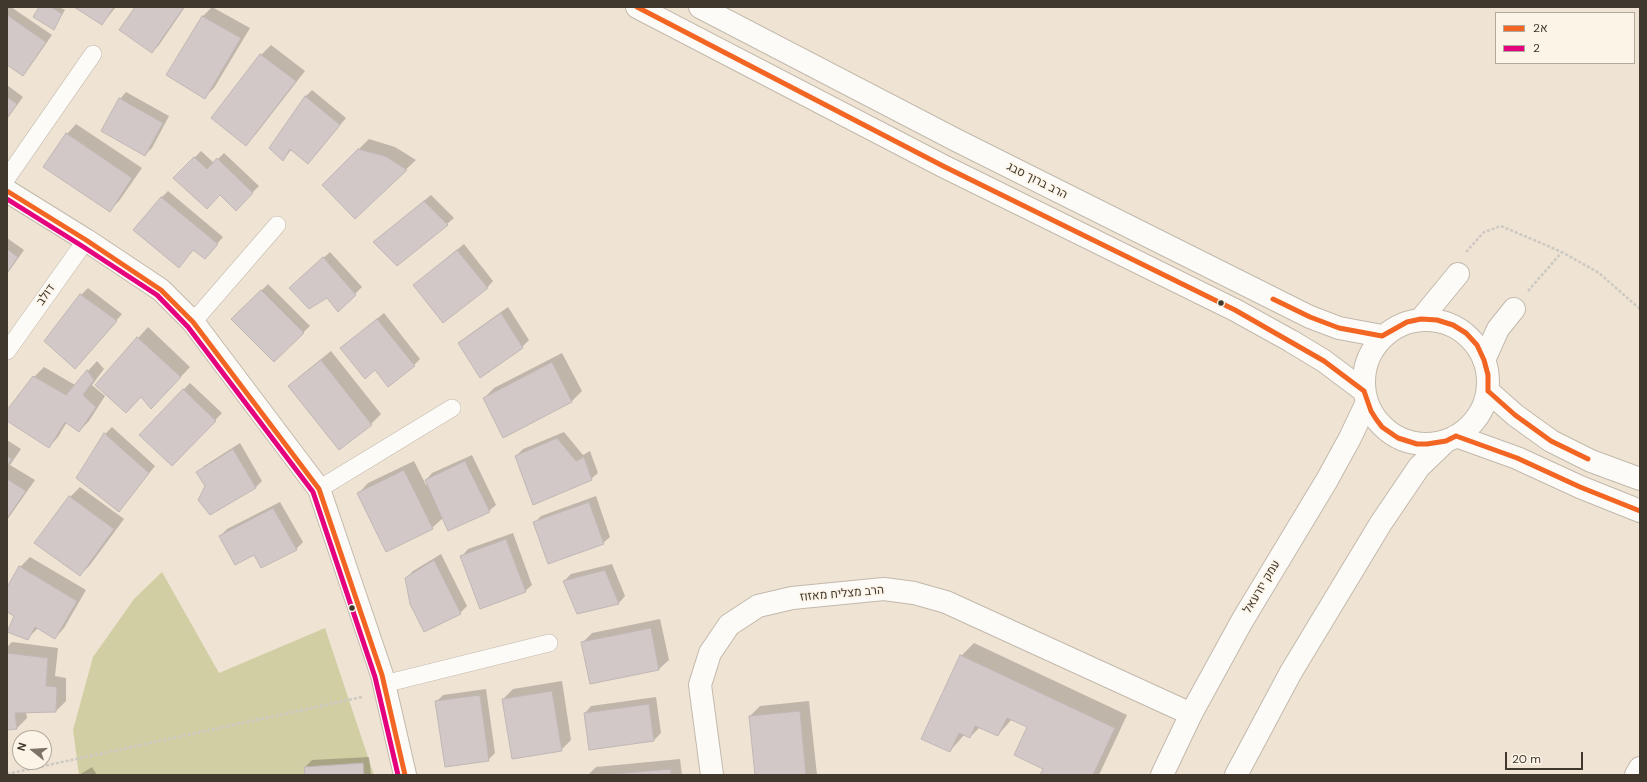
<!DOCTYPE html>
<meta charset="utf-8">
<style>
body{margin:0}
#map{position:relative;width:1647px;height:782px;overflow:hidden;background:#efe3d3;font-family:"DM Sans",Heebo,sans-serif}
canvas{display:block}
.frame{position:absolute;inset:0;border:8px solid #40382d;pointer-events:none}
.legend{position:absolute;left:1495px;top:12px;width:140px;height:52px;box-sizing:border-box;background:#fdf4e8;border:1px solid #b1a99d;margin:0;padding:5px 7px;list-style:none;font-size:12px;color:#40382d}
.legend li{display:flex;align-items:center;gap:8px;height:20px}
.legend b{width:20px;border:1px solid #b1a99d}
.north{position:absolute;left:12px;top:730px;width:40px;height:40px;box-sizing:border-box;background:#fdf4e8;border:1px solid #b1a99d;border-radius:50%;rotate:287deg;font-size:11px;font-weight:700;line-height:16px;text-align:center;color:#40382d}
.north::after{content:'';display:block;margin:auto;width:14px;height:18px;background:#7d7467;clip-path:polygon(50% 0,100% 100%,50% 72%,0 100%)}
.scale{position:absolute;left:1505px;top:752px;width:78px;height:18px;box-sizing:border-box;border:2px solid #40382d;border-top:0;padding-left:5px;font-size:12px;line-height:14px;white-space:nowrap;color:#40382d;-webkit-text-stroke:3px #fdf4e8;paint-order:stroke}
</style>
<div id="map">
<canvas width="1647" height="782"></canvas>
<div class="frame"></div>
<ul class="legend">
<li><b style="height:5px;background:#f26522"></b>2א</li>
<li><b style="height:5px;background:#e5007d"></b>2</li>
</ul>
<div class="north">N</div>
<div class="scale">20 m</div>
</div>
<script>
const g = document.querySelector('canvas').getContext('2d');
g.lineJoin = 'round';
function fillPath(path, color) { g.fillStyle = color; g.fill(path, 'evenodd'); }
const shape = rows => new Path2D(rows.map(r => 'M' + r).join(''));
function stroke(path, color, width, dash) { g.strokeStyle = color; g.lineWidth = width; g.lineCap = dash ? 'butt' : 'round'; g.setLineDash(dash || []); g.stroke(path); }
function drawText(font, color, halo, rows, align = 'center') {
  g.font = font + ' "DM Sans",Heebo,sans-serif'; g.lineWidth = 3; g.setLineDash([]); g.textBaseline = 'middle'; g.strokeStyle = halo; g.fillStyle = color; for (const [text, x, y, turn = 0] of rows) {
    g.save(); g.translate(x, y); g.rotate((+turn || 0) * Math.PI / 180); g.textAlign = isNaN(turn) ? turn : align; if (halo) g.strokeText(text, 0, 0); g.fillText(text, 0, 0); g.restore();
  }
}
fillPath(shape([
 [162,572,219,673,325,628,374,775,79,775,73,730,93,657,134,599]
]), '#d1cea4');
fillPath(shape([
 [7,7,11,7,52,35,29,68,23,75,7,64],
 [40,7,59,7,65,10,53,29],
 [76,7,116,7,102,24],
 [136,7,185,7,159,45,152,52],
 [212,7,250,28,214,88,204,98,167,75,203,16],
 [271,45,305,71,256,134,246,144,212,118,261,55],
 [7,85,23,97,7,119],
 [312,90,346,118,314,156,292,149,283,160,270,148,306,96],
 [126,92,169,116,152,148,145,155,120,99],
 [76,124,142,168,119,201,109,211,67,134],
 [369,139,395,147,416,160,355,217,323,185],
 [201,151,214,163,224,153,259,186,236,209,220,194,175,178],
 [168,191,223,237,211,251,194,249,179,266,161,198],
 [431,195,454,218,447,224,374,242],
 [7,238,24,250,7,274],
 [464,244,493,281,487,288,414,285],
 [330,252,362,287,338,311,327,296,297,282],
 [268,284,310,326,274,361,233,319],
 [88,288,122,314,75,368,81,295],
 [508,307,529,340,522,347,459,344,466,337],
 [384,313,420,359,414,365,375,369,341,348],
 [148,327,190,367,161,398,142,396,126,412,96,385],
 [331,351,381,414,371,424,339,449,289,387,299,377],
 [562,353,582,391,572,401,504,437,484,398,494,388],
 [97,361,104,369,92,385,105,396,89,421,79,431,67,422,58,437,49,447,7,420,7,412,34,377,44,367,75,385],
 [190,383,222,413,172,465,140,435],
 [112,427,155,466,119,511,77,477,105,434],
 [564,432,583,455,590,451,598,473,591,479,516,456,523,449],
 [7,440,21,449,10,465,35,480,7,520],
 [240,443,262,481,256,487,210,513,206,486,198,473,204,466],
 [472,455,496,505,489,511,443,518,432,528,359,493,368,483,414,461,426,485,428,484,426,480,432,473],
 [80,487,124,519,90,565,80,575,70,497],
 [596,496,610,537,603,543,534,523,541,516],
 [280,502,303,542,296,549,262,567,254,554,220,536,227,529],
 [513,533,532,585,525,591,462,556,468,549],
 [441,554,467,606,460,613,406,578,413,571],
 [30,557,86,590,64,628,55,638,38,628,28,638,15,616,7,611,7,589,20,567],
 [612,564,625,596,619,603,577,613,564,581,571,574],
 [660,619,669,660,659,669,582,643,592,633],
 [12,642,58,648,55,676,66,678,66,701,56,711,26,712,27,718,17,728,7,729,7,647],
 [974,643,1127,715,1099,775,1041,775,1044,769,1028,726,1012,719,998,735,980,727,970,737,964,735,950,751,961,656],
 [562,681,571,740,561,750,503,699,513,689],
 [486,689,495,753,488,760,436,702,443,695],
 [656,697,661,733,654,740,590,749,585,713,591,706],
 [809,701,817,775,756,775,750,716,760,706],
 [369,757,371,775,306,775,305,767,312,760],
 [680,759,682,775,588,775,596,767],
 [92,767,97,775,79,775]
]), '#0003');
const building = shape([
 [39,7,51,7,62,14,54,30,33,17,39,7],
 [74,7,114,7,102,25,74,7],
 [135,7,184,7,152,53,119,30,135,7],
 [7,15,46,42,23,76,7,65,7,15],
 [202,16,241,38,205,99,166,75,202,16],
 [260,54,296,81,246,146,211,118,260,54],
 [305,96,340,125,308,164,290,149,283,161,269,148,305,96],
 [7,97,17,104,7,118,7,97],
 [119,98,163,123,145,156,101,131,119,98],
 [66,133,132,178,110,212,43,167,66,133],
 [358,149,385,156,407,170,355,219,322,185,358,149],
 [194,157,207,169,217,158,253,193,236,211,220,195,207,209,173,178,194,157],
 [161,197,218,244,205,259,193,250,179,268,133,230,161,197],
 [424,201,448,225,397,266,373,242,424,201],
 [7,249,18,257,7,273,7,249],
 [457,250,488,288,443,323,413,285,457,250],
 [323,257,356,295,338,312,327,298,309,309,289,288,323,257],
 [261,290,304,333,274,362,231,319,261,290],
 [80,294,117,321,75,369,44,341,80,294],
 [501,313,523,348,480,378,458,343,501,313],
 [377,319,415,366,388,387,375,370,365,379,340,348,377,319],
 [137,337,181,377,151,409,141,397,126,413,95,385,137,337],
 [321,360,372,425,339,450,288,386,321,360],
 [552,362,572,402,503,438,483,398,552,362],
 [87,370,94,380,83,395,96,407,79,432,65,422,49,448,7,421,7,410,33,376,66,395,87,370],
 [183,389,216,421,172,466,139,435,183,389],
 [104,433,149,473,119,512,76,478,104,433],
 [557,438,576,461,584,457,592,480,533,505,515,456,557,438],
 [233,449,256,488,210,515,198,500,205,486,196,472,233,449],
 [7,456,12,459,7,466,7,456],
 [465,461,490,512,448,531,425,480,465,461],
 [404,470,433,529,386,552,357,493,404,470],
 [7,479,26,491,7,518,7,479],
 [69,496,114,529,80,576,34,543,69,496],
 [589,502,604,544,548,564,533,522,589,502],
 [273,508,297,550,261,568,254,555,235,565,219,536,273,508],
 [506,539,526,592,480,609,460,556,506,539],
 [434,560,461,614,424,632,410,604,405,578,434,560],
 [19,566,77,601,55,639,35,627,28,640,7,632,14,616,7,612,7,587,19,566],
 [605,570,619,604,577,614,563,581,605,570],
 [651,628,659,670,590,684,581,642,651,628],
 [7,653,48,658,46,686,57,687,56,712,15,713,17,729,7,730,7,653],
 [960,655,1115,728,1093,775,1040,775,1043,769,1014,755,1027,727,1007,718,998,736,975,726,970,738,959,733,950,752,921,739,960,655],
 [552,691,562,751,512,759,502,699,552,691],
 [480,695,489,761,445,767,435,701,480,695],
 [649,704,654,741,589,750,584,713,649,704],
 [800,711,806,775,755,775,749,716,800,711],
 [363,763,364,775,305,775,304,767,363,763],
 [671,769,671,775,601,775,671,769]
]);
fillPath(building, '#d1c8c7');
stroke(building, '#c0b7b5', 1);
const pedestrian = shape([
 [7,178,93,54],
 [193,322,277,225],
 [7,351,86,240],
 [319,489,452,408],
 [384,684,549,643]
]);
const minor = shape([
 [7,191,86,240,161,290,193,322,319,489,382,675,405,775],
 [1421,319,1458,274],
 [1484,360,1498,329,1514,309],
 [712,775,700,685,710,653,729,625,758,606,792,598,884,589,914,593,946,602,1191,714],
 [1636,775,1640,768]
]);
const tertiary = shape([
 [637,7,943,166,1235,310,1291,341,1324,361,1364,391],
 [700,7,956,140,1310,317,1339,328,1382,336],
 '1364 382a62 62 0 1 1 124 0a62 62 0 1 1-124 0Z',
 [1488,391,1515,415,1551,441,1591,461,1640,479],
 [1456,436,1517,458,1580,487,1640,511],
 [1162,775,1191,714,1242,621,1327,480,1350,438,1367,402],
 [1236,775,1291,672,1381,523,1419,467,1446,441]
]);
stroke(pedestrian, '#c2b9ac', 18);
stroke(minor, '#c2b9ac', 24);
stroke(tertiary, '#c2b9ac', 24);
stroke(shape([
 [1466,252,1484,232,1501,226,1562,252,1599,273,1640,309],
 [1528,291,1562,252],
 [7,774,362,697]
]), '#ccc8c2', 2.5, [3, 2]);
stroke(pedestrian, '#fdfbf8', 17);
stroke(minor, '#fdfbf8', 22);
stroke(tertiary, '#fdfbf8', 22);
stroke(shape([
 [637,7,943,166,1235,310,1324,361,1364,391],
 [7,191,86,240,161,290,193,322,319,489,382,675,405,775],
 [1273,299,1310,317,1339,328,1382,336],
 [1382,336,1407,322,1421,319,1437,320,1453,325,1466,333,1477,345,1484,360,1488,375,1488,391],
 [1364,391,1371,411,1376,419,1382,427,1398,438,1417,444,1427,444,1446,441,1456,436],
 [1488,391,1515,415,1551,441,1588,459],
 [1456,436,1517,458,1580,487,1640,511]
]), '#f26522', 5);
stroke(shape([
 [7,199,82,246,157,295,188,327,313,492,375,677,398,775]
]), '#e5007d', 5);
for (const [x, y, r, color] of [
 [1221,303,3.5,"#40382d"],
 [352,608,3.5,"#40382d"]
]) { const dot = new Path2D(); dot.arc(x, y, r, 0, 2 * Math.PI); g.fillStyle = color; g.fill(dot); stroke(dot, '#fdf4e8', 1.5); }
drawText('12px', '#40382d', '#fdf4e8', [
 ["הרב ברוך סבג",1037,181,27],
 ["דולב",46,295,-55],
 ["עמק יזרעאל",1262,587,-59],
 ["הרב מצליח מאזוז",842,594,-5]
]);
</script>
